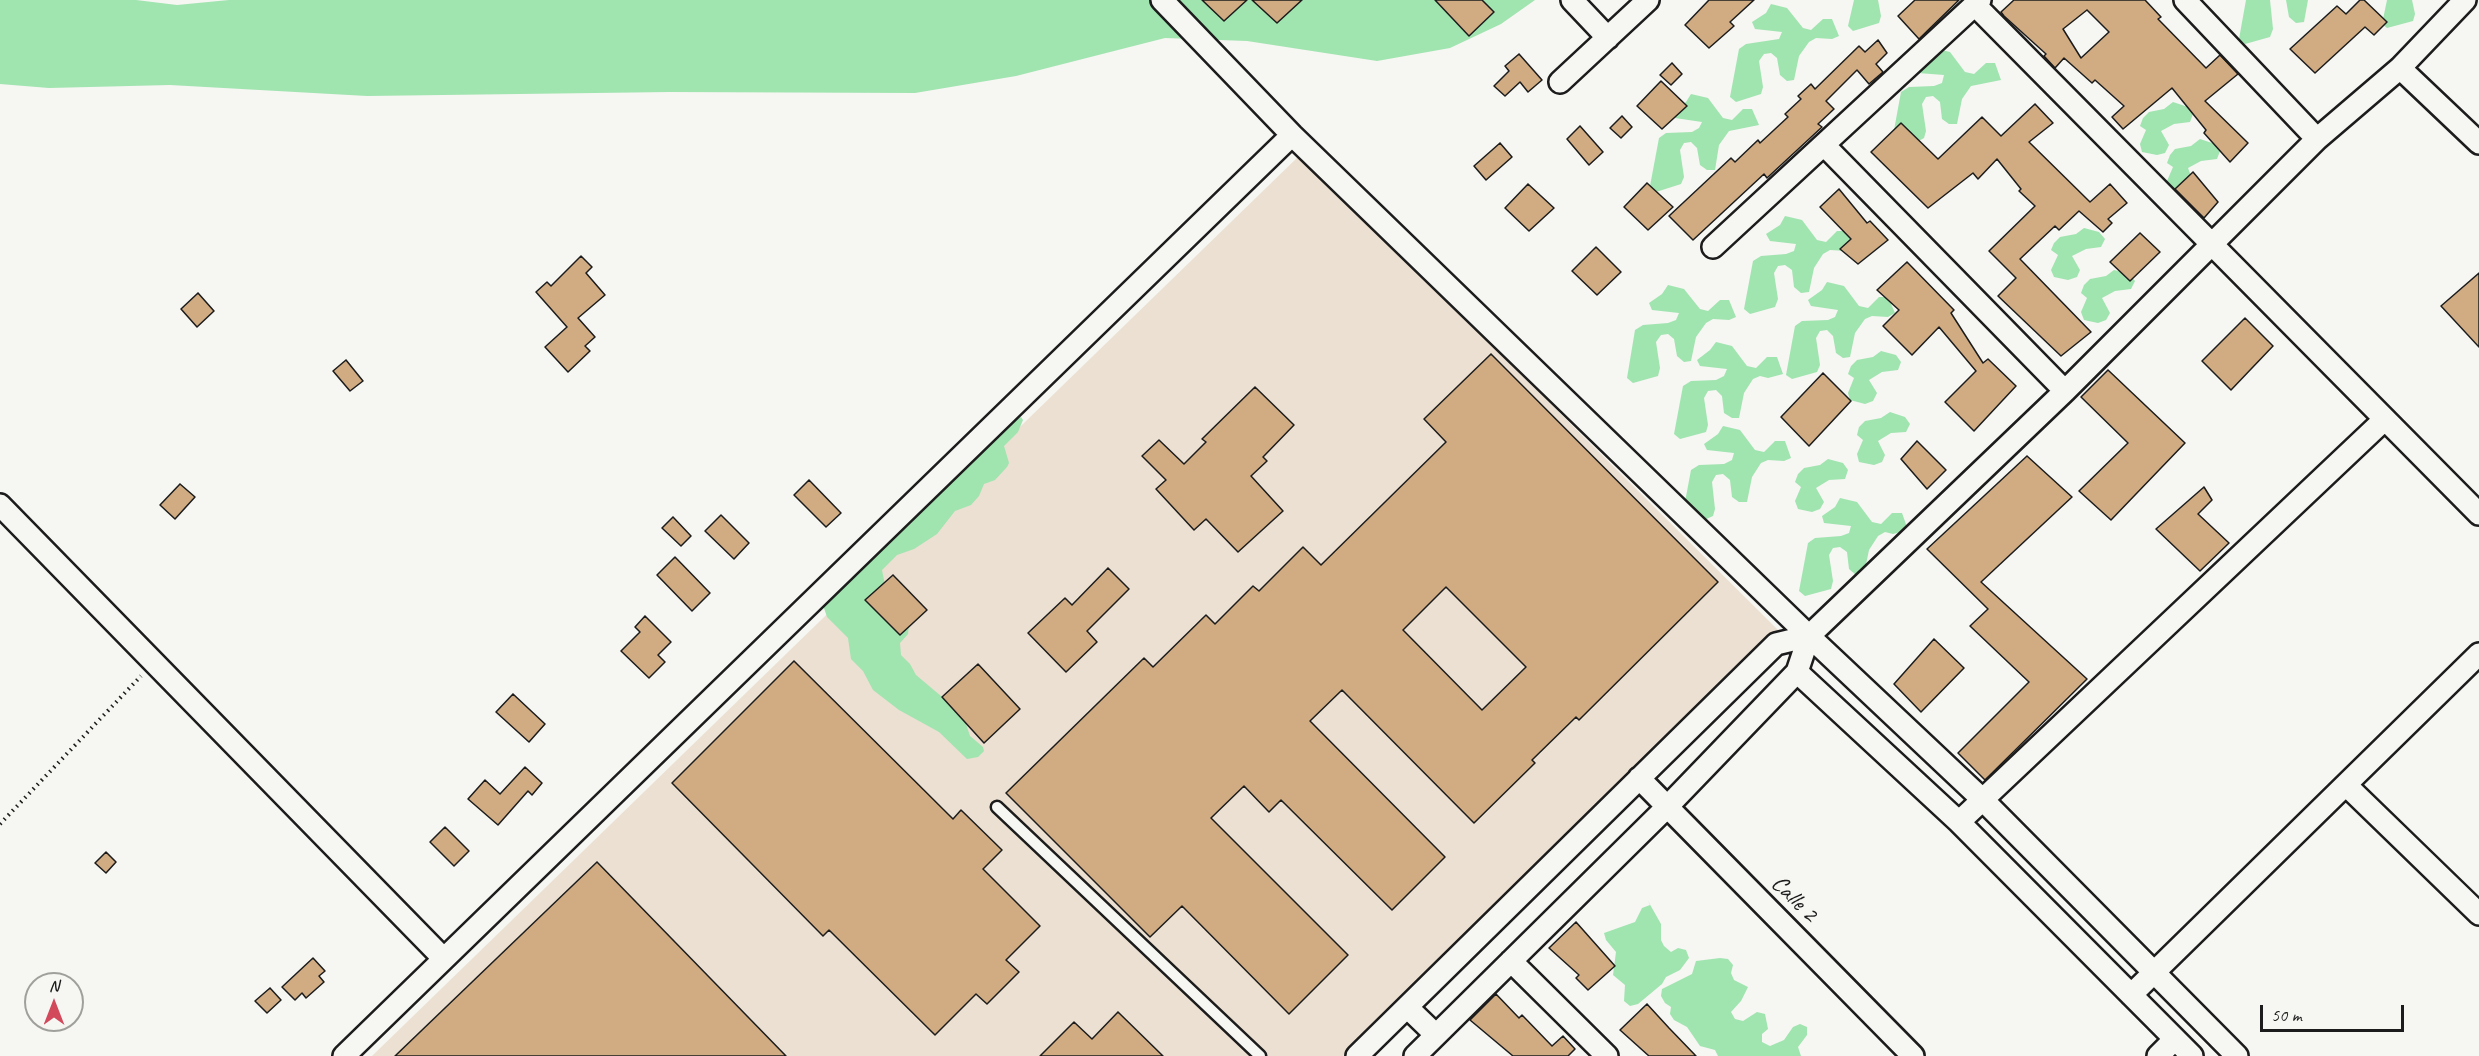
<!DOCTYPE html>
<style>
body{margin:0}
#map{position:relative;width:2479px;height:1056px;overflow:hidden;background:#f6f6f2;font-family:Caveat,sans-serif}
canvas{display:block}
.north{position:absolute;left:24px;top:972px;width:60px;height:60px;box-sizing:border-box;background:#f6f6f2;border:2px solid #9f9f9c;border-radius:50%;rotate:0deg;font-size:16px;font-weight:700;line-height:24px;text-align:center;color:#1c1c1c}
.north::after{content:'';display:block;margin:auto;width:21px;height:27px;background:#d1495b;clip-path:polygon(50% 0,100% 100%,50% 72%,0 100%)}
.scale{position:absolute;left:2260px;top:1005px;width:144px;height:27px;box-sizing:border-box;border:3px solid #1c1c1c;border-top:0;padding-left:8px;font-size:18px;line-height:21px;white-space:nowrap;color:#1c1c1c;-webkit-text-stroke:4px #f6f6f2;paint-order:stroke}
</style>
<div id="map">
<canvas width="2479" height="1056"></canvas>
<div class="north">N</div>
<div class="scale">50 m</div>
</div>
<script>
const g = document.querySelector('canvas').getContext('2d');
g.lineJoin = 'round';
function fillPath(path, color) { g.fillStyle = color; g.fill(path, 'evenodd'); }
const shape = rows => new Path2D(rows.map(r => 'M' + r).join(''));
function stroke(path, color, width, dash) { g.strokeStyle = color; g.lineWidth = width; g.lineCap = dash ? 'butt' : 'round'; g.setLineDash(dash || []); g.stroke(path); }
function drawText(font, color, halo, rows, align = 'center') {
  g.font = font + ' Caveat,sans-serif'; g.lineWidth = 5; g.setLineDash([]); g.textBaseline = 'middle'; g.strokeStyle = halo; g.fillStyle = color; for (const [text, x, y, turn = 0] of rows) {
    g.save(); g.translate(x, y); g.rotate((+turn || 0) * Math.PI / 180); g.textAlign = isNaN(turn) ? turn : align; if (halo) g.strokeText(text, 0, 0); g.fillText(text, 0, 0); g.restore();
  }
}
fillPath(shape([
 [1300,155,1778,630,1343,1056,372,1056]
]), '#ebe0d1');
fillPath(shape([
 [0,0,136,0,177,5,229,0,1535,0,1501,24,1450,48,1377,61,1247,41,1165,38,1016,76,915,93,670,92,367,96,170,85,49,88,0,84],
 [1854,0,1878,0,1881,16,1879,23,1853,31,1848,26],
 [2246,0,2270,0,2273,29,2270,37,2245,44,2239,39],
 [2286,0,2308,0,2304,22,2296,23,2289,17],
 [2387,0,2412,0,2415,14,2413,21,2387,28,2382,24],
 [1771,4,1787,8,1803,28,1811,30,1823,19,1832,19,1839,36,1832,39,1816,38,1809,42,1799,56,1794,80,1787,81,1780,75,1777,58,1771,53,1764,54,1759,61,1763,87,1761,94,1736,102,1730,97,1739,49,1746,44,1779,39,1782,32,1755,29,1752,22,1766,13],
 [1933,48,1950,52,1965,72,1974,74,1986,63,1995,63,2001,80,1971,86,1962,99,1957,124,1949,124,1942,119,1940,102,1933,96,1926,97,1922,104,1926,131,1924,138,1915,143,1892,141,1901,92,1909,87,1934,86,1942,83,1944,75,1918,73,1915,66],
 [1691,94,1708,98,1723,118,1732,120,1743,109,1752,109,1759,125,1729,131,1719,145,1715,170,1707,170,1700,165,1697,148,1691,142,1684,143,1680,150,1684,177,1681,184,1656,192,1650,186,1659,138,1666,133,1692,132,1699,128,1702,122,1675,118,1672,112,1686,102],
 [2173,102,2188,107,2193,114,2190,122,2174,124,2161,131,2169,145,2165,153,2157,155,2142,152,2140,144,2146,130,2140,126,2143,118,2149,112,2164,109],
 [2200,139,2215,144,2220,151,2217,159,2201,161,2188,168,2191,176,2184,192,2169,189,2167,181,2173,167,2167,163,2170,155,2175,149,2191,146],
 [1785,216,1802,220,1817,240,1826,242,1837,231,1847,231,1851,239,1846,251,1830,250,1823,254,1814,268,1809,292,1801,293,1794,287,1792,270,1785,265,1778,266,1774,273,1778,299,1775,307,1750,314,1744,309,1753,261,1761,256,1786,254,1794,251,1796,244,1770,241,1766,234,1780,225],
 [2084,228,2099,232,2105,239,2101,247,2086,249,2072,256,2080,270,2077,277,2068,280,2054,277,2051,270,2058,255,2051,250,2054,243,2060,237,2076,234],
 [2114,270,2129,274,2135,281,2131,289,2115,291,2102,298,2110,313,2106,320,2098,323,2084,320,2081,312,2087,298,2081,293,2084,285,2090,279,2106,276],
 [1827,282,1844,286,1859,306,1868,308,1879,297,1888,297,1895,313,1888,317,1872,316,1865,319,1855,333,1850,357,1843,358,1836,353,1833,336,1827,330,1820,331,1816,338,1820,365,1817,372,1792,379,1786,375,1795,326,1802,321,1828,320,1835,317,1838,310,1811,306,1808,300,1822,290],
 [1668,285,1684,289,1700,309,1708,311,1720,300,1729,300,1736,317,1729,320,1713,319,1706,323,1696,337,1691,361,1684,362,1677,356,1674,339,1668,334,1661,335,1656,342,1660,368,1658,376,1633,383,1627,378,1635,330,1643,325,1668,323,1676,320,1679,313,1652,310,1649,303,1662,294],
 [1716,342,1732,346,1747,366,1756,368,1767,357,1777,357,1783,374,1768,378,1760,376,1753,379,1744,393,1739,418,1732,418,1724,413,1722,396,1716,390,1708,391,1704,398,1708,425,1706,432,1680,439,1674,434,1683,386,1691,381,1716,380,1724,376,1727,369,1700,366,1697,360,1710,350],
 [1881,351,1896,355,1901,362,1898,370,1882,372,1869,380,1877,393,1873,401,1865,404,1850,400,1848,393,1854,378,1848,374,1851,366,1857,360,1873,357],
 [1890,412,1905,417,1910,424,1906,432,1891,433,1878,441,1885,455,1882,462,1874,465,1859,462,1857,454,1863,440,1857,435,1859,427,1865,421,1881,418],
 [1021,417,1023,420,1018,432,1004,446,1009,463,1007,467,995,480,984,484,979,496,971,505,955,511,937,534,914,549,897,555,882,570,888,600,909,625,908,634,900,643,901,655,910,664,916,675,954,707,965,721,970,736,983,747,984,751,978,757,967,759,939,732,899,710,873,690,863,671,851,659,848,638,827,617,823,605,912,522,919,510,1006,425],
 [1723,426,1740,430,1755,450,1764,452,1775,441,1785,441,1791,458,1784,461,1768,460,1761,463,1752,477,1747,502,1739,502,1732,497,1730,480,1723,474,1716,475,1712,482,1715,509,1713,516,1704,520,1682,518,1691,470,1699,465,1724,464,1732,460,1734,453,1707,450,1704,444,1718,434],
 [1828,459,1843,463,1848,470,1845,479,1829,480,1816,488,1824,502,1820,509,1812,512,1798,509,1795,501,1801,487,1795,482,1798,474,1804,468,1820,465],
 [1840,498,1857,502,1872,522,1881,524,1892,513,1902,513,1908,530,1893,534,1885,532,1878,536,1869,550,1864,574,1856,575,1849,569,1847,552,1840,547,1833,548,1829,555,1833,581,1831,589,1805,596,1799,591,1808,543,1815,538,1841,536,1849,533,1851,526,1824,523,1822,516,1835,507],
 [1648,901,1661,924,1661,940,1664,946,1671,952,1678,948,1686,950,1689,958,1680,970,1666,977,1662,984,1638,1004,1630,1006,1624,1001,1625,985,1613,975,1616,952,1606,940,1604,933,1635,922,1642,908,1650,905],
 [1720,958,1728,959,1733,965,1731,973,1734,980,1748,987,1741,1001,1731,1012,1735,1019,1743,1021,1757,1012,1765,1014,1768,1029,1762,1034,1762,1042,1770,1046,1784,1040,1793,1027,1800,1024,1807,1027,1807,1035,1798,1047,1801,1056,1718,1056,1715,1050,1700,1046,1687,1027,1674,1020,1670,1014,1671,1007,1665,1003,1661,996,1662,989,1692,974,1696,961]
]), '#a0e4b0');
const building = shape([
 [1202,0,1247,0,1224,21,1202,0],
 [1252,0,1302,0,1277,23,1252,0],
 [1435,0,1482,0,1494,12,1469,36,1435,0],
 [1709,0,1754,0,1730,22,1734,26,1709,48,1685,25,1709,0],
 [1915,0,1959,0,1919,39,1898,16,1915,0],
 [2014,0,2145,0,2161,17,2158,19,2206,68,2220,55,2238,74,2205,101,2248,143,2230,162,2204,133,2206,130,2172,88,2123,129,2112,117,2124,106,2095,80,2092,83,2064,58,2055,68,2044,56,2046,54,2004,16,2001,12,2014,0],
 [2087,10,2109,32,2081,58,2063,29,2087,10],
 [2360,0,2364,0,2387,22,2374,35,2365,27,2315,73,2290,49,2337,6,2346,14,2360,0],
 [1878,40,1887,53,1876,64,1883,72,1869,84,1857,70,1826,101,1834,109,1818,124,1822,127,1767,178,1764,174,1693,240,1669,216,1731,158,1735,162,1758,140,1760,143,1788,117,1785,114,1801,99,1798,96,1811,84,1815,89,1859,46,1865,52,1878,40],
 [1519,54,1542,80,1528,92,1520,82,1505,96,1494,86,1509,71,1505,66,1519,54],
 [1672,63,1682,74,1671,85,1660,75,1672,63],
 [1661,81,1687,106,1662,129,1637,106,1661,81],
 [2035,104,2053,123,2029,142,2090,202,2110,184,2127,203,2108,219,2112,223,2103,232,2079,211,2059,230,2055,226,2020,259,2091,332,2061,356,1998,296,2016,278,1989,251,2035,206,2019,191,2021,189,1997,159,1978,179,1973,173,1928,208,1871,152,1901,123,1938,159,1982,117,2001,136,2035,104],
 [1622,116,1632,127,1621,138,1610,128,1622,116],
 [1580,126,1603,152,1589,165,1567,139,1580,126],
 [1500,143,1512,157,1486,180,1474,166,1500,143],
 [2193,172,2218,202,2204,218,2175,189,2193,172],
 [1647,183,1673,207,1648,230,1624,207,1647,183],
 [1528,184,1554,208,1529,231,1505,208,1528,184],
 [1839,189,1867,223,1870,221,1888,240,1858,264,1840,249,1851,239,1820,207,1839,189],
 [2140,233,2160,252,2130,281,2110,262,2140,233],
 [1596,247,1621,272,1597,295,1572,271,1596,247],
 [581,256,592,267,586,273,605,295,578,318,595,337,585,346,590,351,568,372,545,347,567,327,536,292,547,282,551,286,581,256],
 [1907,262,1954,310,1951,313,1983,363,1988,359,2016,386,1974,431,1945,402,1976,371,1939,327,1912,355,1883,326,1899,310,1877,290,1907,262],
 [2479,273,2479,347,2441,306,2479,273],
 [198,293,214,311,197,327,181,309,198,293],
 [2245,318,2273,346,2231,390,2202,361,2245,318],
 [1491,354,1718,582,1579,720,1576,717,1532,760,1535,763,1474,823,1342,690,1310,721,1445,857,1392,910,1281,800,1269,812,1244,786,1211,818,1348,955,1289,1014,1182,906,1150,937,1006,793,1144,658,1153,667,1206,615,1215,624,1253,586,1259,591,1303,547,1321,565,1446,442,1424,419,1491,354],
 [1446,587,1526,667,1482,710,1403,630,1446,587],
 [346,360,363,381,350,391,333,371,346,360],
 [2108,370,2185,443,2111,520,2079,491,2128,443,2081,397,2108,370],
 [1823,373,1851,401,1809,446,1781,417,1823,373],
 [1255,387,1294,425,1263,457,1267,461,1251,476,1283,511,1238,552,1206,519,1194,530,1156,489,1166,480,1142,456,1159,440,1184,464,1206,442,1202,439,1255,387],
 [1917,441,1946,470,1927,489,1901,459,1917,441],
 [2027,456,2072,497,1981,582,2087,679,1985,780,1958,753,2029,682,1970,626,1988,609,1927,549,2027,456],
 [809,480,841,513,826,527,794,495,809,480],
 [180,484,195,497,175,519,160,505,180,484],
 [2204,487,2212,500,2198,514,2229,543,2200,571,2156,529,2204,487],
 [721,515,749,543,734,559,705,531,721,515],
 [673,517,691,536,681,546,662,528,673,517],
 [675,557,710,593,692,611,657,575,675,557],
 [1108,568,1129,589,1087,631,1097,642,1066,672,1028,633,1065,598,1072,605,1108,568],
 [893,575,927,610,900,635,865,600,893,575],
 [645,616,671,642,658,655,665,662,649,678,621,651,640,632,635,627,645,616],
 [1934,639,1964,668,1921,712,1894,684,1934,639],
 [794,661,953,819,961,810,1002,850,983,869,1040,926,1006,960,1019,972,987,1004,976,994,935,1035,829,930,823,936,672,783,794,661],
 [978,664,1020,709,984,743,942,697,978,664],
 [513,694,545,724,529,742,496,712,513,694],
 [525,767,542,783,532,795,528,791,498,825,468,799,485,780,500,794,525,767],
 [445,827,469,851,454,866,430,842,445,827],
 [106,852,116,862,106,873,95,863,106,852],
 [597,862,786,1056,395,1056,597,862],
 [1576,922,1615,966,1588,990,1576,978,1579,975,1549,948,1576,922],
 [313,958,325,971,319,976,324,982,306,998,302,993,295,1000,282,987,313,958],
 [270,988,281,1000,267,1013,255,1001,270,988],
 [1496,994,1519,1018,1522,1015,1552,1046,1563,1036,1575,1049,1568,1056,1513,1056,1470,1020,1496,994],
 [1647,1004,1669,1028,1696,1056,1649,1056,1620,1030,1647,1004],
 [1118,1012,1163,1056,1040,1056,1074,1022,1092,1039,1118,1012]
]);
fillPath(building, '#d1ac83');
stroke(building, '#1c1c1c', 1.5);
const lane = shape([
 [997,807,1260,1056]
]);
const street = shape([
 [1162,0,1292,135,1809,636,1983,800,2237,1056],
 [1572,0,1608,38],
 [2185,0,2317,139],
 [1975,5,2479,514],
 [2400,68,2479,143],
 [1560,82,1648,0],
 [1824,145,2065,391],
 [1713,247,1980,0],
 [0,505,443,958],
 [1797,672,1959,822,2192,1056],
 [1639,778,1913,1056],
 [2346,785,2479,914],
 [1959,822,2385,419],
 [1511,961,1607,1056],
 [2131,995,2479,654],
 [1407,1007,1436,1035],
 [344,1056,1292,135],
 [1357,1056,1776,644,1809,636],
 [1415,1056,1667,807,1797,672,1809,636,2065,391,2317,139,2400,68,2465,0],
 [2158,1056,2175,1039]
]);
stroke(lane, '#1c1c1c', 15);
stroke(street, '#1c1c1c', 26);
stroke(shape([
 [0,824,141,676]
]), '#1c1c1c', 4, [1.5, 4.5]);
stroke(lane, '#f6f6f2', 10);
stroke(street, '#f6f6f2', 21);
drawText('24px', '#1c1c1c', '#f6f6f2', [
 ["Calle 2",1794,899,45]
]);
</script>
